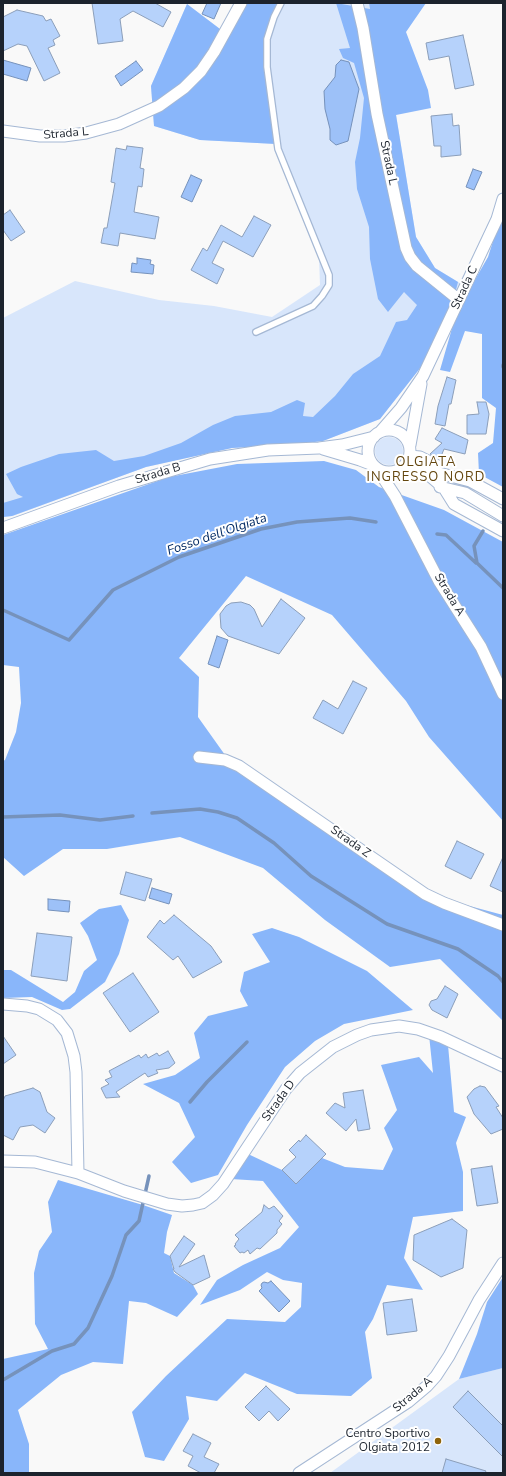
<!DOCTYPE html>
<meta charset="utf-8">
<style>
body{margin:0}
#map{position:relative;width:506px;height:1476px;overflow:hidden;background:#f9f9f9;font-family:"Nunito Sans",sans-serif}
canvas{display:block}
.frame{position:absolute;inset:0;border:4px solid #1c232d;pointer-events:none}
</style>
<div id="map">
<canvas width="506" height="1476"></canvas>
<div class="frame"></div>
</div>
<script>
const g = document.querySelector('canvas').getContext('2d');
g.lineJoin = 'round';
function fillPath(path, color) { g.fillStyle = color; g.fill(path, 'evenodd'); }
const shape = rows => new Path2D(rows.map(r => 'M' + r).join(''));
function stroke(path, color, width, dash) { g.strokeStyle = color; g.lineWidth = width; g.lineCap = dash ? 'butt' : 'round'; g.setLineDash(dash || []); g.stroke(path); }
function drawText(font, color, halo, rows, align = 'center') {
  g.font = font + ' "Nunito Sans",sans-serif'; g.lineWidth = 4; g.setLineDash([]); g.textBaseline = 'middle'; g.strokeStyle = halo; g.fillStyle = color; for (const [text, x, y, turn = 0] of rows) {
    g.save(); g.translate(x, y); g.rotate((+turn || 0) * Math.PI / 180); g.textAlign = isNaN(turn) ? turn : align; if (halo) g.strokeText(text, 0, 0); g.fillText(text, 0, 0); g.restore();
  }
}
fillPath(shape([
 [245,3,369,3,396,114,416,237,435,268,460,283,451,309,421,367,380,419,323,441,232,448,146,467,13,516,3,517,3,318,75,281,159,300,214,306,272,317,320,285,319,257,276,144,200,140,154,126,151,86,187,4,220,29],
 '375 451a14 14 0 1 1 28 0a14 14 0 1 1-28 0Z',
 [503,1368,503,1473,330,1473,459,1379]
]), '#d8e6fb');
fillPath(shape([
 [245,3,284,3,272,21,268,74,276,144,200,140,154,126,151,86,187,4,220,29],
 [336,3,370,9,369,3,426,3,406,32,428,90,431,108,396,115,416,237,435,268,458,282,451,309,421,367,380,419,323,441,298,444,232,448,146,467,12,516,3,517,3,503,23,497,17,494,6,474,21,467,59,454,96,450,114,461,144,456,181,443,213,425,235,416,271,412,297,400,305,403,303,416,313,417,335,396,353,374,380,356,396,322,407,320,417,305,404,292,388,312,378,299,370,259,369,227,357,189,355,162,360,138,364,98,354,63,343,58,339,49,350,48],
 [503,210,503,487,479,474,478,453,493,443,496,408,482,398,482,334,465,331,450,372,440,370,457,311,488,257],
 [324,461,356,470,379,487,444,510,503,542,503,821,429,737,406,701,332,615,246,576,179,658,199,677,198,717,230,762,425,894,503,915,503,1021,440,959,390,967,325,920,263,868,180,837,107,849,63,849,24,876,3,857,3,761,5,760,16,732,21,703,19,667,3,665,3,535,169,477,237,464],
 [121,905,129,920,119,954,105,982,70,1009,62,1010,32,997,3,998,3,970,11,970,63,1002,75,992,84,971,97,960,88,936,80,923,99,909],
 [272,928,299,937,367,971,413,1010,344,1024,315,1041,285,1067,247,1125,218,1175,191,1183,172,1162,195,1137,179,1103,143,1084,175,1075,200,1058,194,1033,208,1016,248,1006,240,991,244,972,270,962,252,934],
 [429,1035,448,1045,454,1112,466,1117,456,1143,463,1172,463,1211,413,1217,404,1258,423,1290,387,1285,373,1319,365,1332,372,1378,351,1396,297,1394,245,1373,217,1401,186,1396,189,1419,164,1461,145,1457,132,1412,166,1376,227,1319,285,1322,301,1307,302,1283,283,1280,267,1272,240,1290,200,1305,217,1280,243,1265,280,1248,299,1227,263,1181,231,1179,248,1154,282,1170,296,1184,322,1158,345,1167,383,1170,393,1149,384,1128,397,1110,381,1065,419,1057,433,1073],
 [58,1180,143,1205,172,1215,167,1232,164,1253,170,1256,174,1273,193,1285,198,1294,177,1317,146,1303,129,1301,123,1364,93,1362,61,1375,18,1410,29,1444,29,1473,3,1473,3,1359,48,1349,35,1324,34,1273,39,1251,52,1232,48,1202],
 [503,1277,503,1368,459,1379,477,1334,487,1302]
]), '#89b6fa');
const water = shape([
 [207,3,221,3,214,19,202,14,207,3],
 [3,60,31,68,27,81,3,74,3,60],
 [341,60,349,62,359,89,348,141,336,145,330,140,330,129,325,109,324,91,335,77,336,65,341,60],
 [136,61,143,70,121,86,115,76,136,61],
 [473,169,482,172,474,190,466,187,473,169],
 [191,175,202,180,192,202,181,197,191,175],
 [137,258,151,260,150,264,154,265,153,274,131,272,132,263,137,264,137,258],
 [217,636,228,640,219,668,208,664,217,636],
 [152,888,172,894,169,904,149,898,152,888],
 [48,899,70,901,69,912,48,910,48,899],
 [271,1281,290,1301,279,1312,259,1291,262,1288,261,1285,262,1283,264,1282,268,1283,271,1281]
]);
fillPath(water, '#9dc1f8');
stroke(water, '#7692bb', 1);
stroke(shape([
 [503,365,503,367],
 [483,531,474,546,477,563,503,588],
 [437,534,446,535,476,563],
 [3,610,69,640,113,590,179,557,261,529,297,522,350,518,376,522],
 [152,813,200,809,218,812,237,818,274,843,311,876,387,924,458,949,498,976,503,982],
 [3,817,60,815,100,820,133,816],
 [190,1102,207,1082,247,1042],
 [3,1380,52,1351,74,1344,88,1328,112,1276,126,1235,139,1221,149,1176]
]), '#7692bb', 3.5);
const building = shape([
 [92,3,155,3,171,12,163,27,133,11,120,19,123,41,98,44,92,3],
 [17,10,43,16,46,21,51,19,60,36,53,40,55,45,48,48,60,73,44,81,27,46,18,44,3,51,3,17,17,10],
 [463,35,474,85,455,89,449,56,429,60,426,43,463,35],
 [452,114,453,126,459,125,461,155,441,157,441,146,434,146,431,116,452,114],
 [127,146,143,148,140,168,144,169,142,187,138,186,134,212,159,217,155,239,120,233,118,246,101,243,104,228,107,228,115,183,111,182,116,148,126,150,127,146],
 [10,210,25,232,11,241,3,230,3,215,10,210],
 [254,216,271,225,253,257,223,241,212,263,224,269,217,284,191,270,203,248,207,251,221,225,242,237,254,216],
 [447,377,456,380,451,404,449,404,445,426,435,424,438,406,447,377],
 [477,402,486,402,489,414,486,434,467,434,467,415,479,414,477,402],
 [442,428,468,440,465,454,444,449,440,459,430,454,442,443,435,439,442,428],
 [281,599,305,618,279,654,228,636,221,628,220,614,226,606,231,603,241,602,250,605,254,609,262,627,281,599],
 [353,681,367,688,343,734,313,718,323,700,338,709,353,681],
 [457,841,484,854,471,879,445,866,457,841],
 [503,857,503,892,490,886,503,857],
 [126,872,152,879,145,901,120,894,126,872],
 [174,915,211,946,222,962,193,978,178,956,173,960,147,937,160,920,164,924,174,915],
 [37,933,72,937,67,981,31,976,37,933],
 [133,973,159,1012,130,1032,103,993,133,973],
 [445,986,458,994,447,1018,432,1010,429,1005,431,1001,437,999,445,986],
 [3,1036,16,1055,3,1064,3,1036],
 [168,1051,175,1063,169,1068,156,1070,158,1073,148,1077,145,1073,116,1092,120,1097,106,1098,101,1088,109,1084,105,1080,112,1077,109,1071,139,1055,141,1058,146,1054,148,1058,157,1053,159,1056,168,1051],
 [480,1086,485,1087,499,1106,496,1107,503,1118,503,1129,491,1134,474,1114,467,1097,474,1089,480,1086],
 [33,1088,40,1092,47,1112,55,1118,45,1133,33,1125,20,1127,13,1140,3,1135,3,1101,5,1096,33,1088],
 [363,1090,370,1129,358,1131,356,1119,346,1131,326,1113,335,1103,345,1108,343,1093,363,1090],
 [306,1135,326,1154,296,1184,282,1170,296,1157,289,1150,299,1140,300,1142,306,1135],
 [492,1166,498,1203,477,1206,471,1169,492,1166],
 [264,1205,269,1209,274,1206,283,1216,279,1221,282,1224,277,1230,277,1233,260,1249,257,1248,250,1254,248,1250,244,1253,242,1252,240,1253,234,1246,236,1245,235,1244,239,1239,235,1235,262,1212,264,1205],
 [452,1219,467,1230,463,1268,441,1277,413,1260,414,1235,452,1219],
 [184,1236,195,1244,179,1267,204,1255,210,1277,193,1285,175,1272,173,1269,174,1269,170,1256,184,1236],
 [412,1299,417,1331,387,1335,383,1303,412,1299],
 [266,1386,290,1409,278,1421,269,1411,259,1421,245,1407,266,1386],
 [468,1391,503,1426,503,1457,453,1407,468,1391],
 [193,1434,211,1443,204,1457,219,1464,214,1473,201,1473,188,1466,193,1456,183,1451,193,1434],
 [446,1459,486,1471,485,1473,442,1473,446,1459]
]);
fillPath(building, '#b6d2fb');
stroke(building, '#8b9eb9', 1);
const lane = shape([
 [256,332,313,306,322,296,329,285,329,275,278,149,267,67,267,39,274,17,281,3]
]);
const street = shape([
 [357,3,363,28,377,114,406,248,410,257,417,266,459,300],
 [3,131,40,136,64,136,86,133,119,124,159,106,184,88,201,71,214,52,241,3],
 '368 451a21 21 0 1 1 42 0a21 21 0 1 1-42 0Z',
 [380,432,401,408,423,376,497,219,503,199],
 [410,445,421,384],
 [323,449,360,460,373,465],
 [410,456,420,457,436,465],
 [405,466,414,468,431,477,444,488,454,504,503,531],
 [425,466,435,472,470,481,503,499],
 [378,470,395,496,439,581,481,647,503,694],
 [440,487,465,493,503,516],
 [3,528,119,486,210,459,268,450,319,448,342,445,374,437],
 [199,757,225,760,239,766,425,894,444,903,503,925],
 [3,1004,27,1006,39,1009,57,1020,67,1033,74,1056,76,1072,78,1173,35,1162,3,1161],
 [78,1173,124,1191,167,1204,182,1206,193,1205,202,1203,213,1195,223,1184,286,1089,300,1073,333,1047,357,1035,371,1030,399,1026,418,1029,441,1037,503,1066],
 [299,1473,408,1402,427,1386,436,1376,449,1356,479,1300,503,1263]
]);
stroke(lane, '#a5b8d4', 8);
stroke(street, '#a5b8d4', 13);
stroke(lane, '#fff', 5.5);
stroke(street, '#fff', 11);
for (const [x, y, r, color] of [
 [438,1441,4,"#8f640b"]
]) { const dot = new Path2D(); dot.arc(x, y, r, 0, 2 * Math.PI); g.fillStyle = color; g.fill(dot); stroke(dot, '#fff', 1.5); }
drawText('12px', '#1c232d', '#fff', [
 ["Strada L",66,134,-5],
 ["Strada L",388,163,78],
 ["Strada C",465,288,-65],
 ["Strada B",158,474,-17],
 ["Strada A",449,595,59],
 ["Strada Z",350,842,35],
 ["Strada D",279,1101,-54],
 ["Strada A",413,1395,-40]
]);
drawText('12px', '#1c232d', '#fff', [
 ["Centro Sportivo",430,1434],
 ["Olgiata 2012",430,1448]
], 'right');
g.letterSpacing = '1px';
drawText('13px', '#64460e', '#fff', [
 ["OLGIATA",426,463],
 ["INGRESSO NORD",426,478]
]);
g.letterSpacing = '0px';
drawText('italic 13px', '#002963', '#fff', [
 ["Fosso dell’Olgiata",217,535,-19]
]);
</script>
